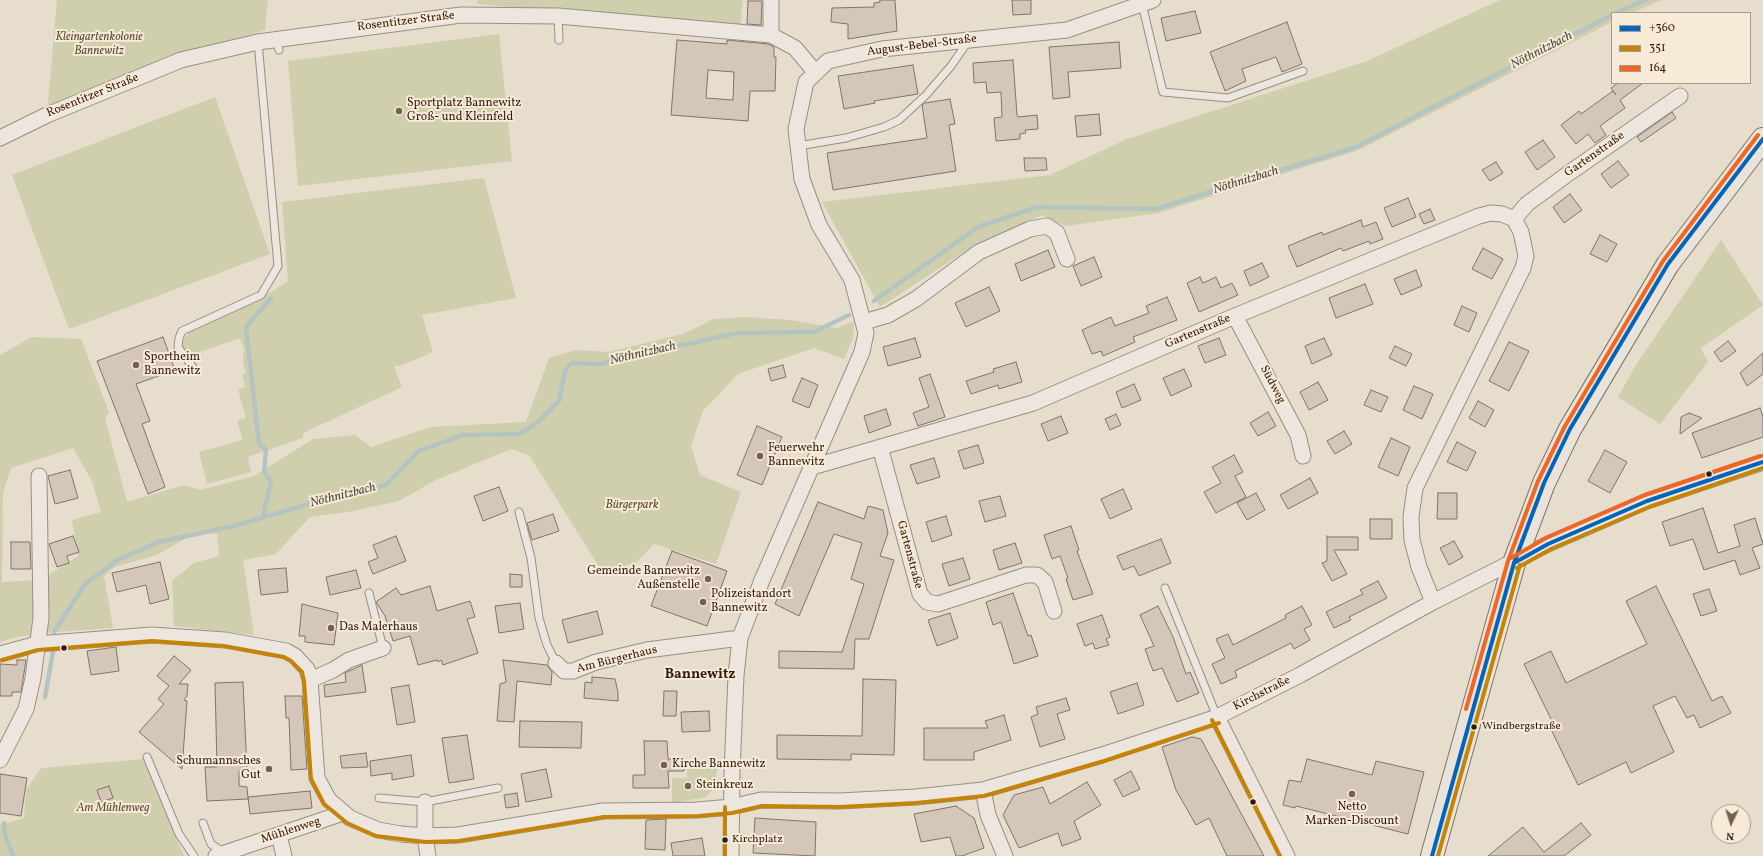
<!DOCTYPE html>
<meta charset="utf-8">
<style>
body{margin:0}
#map{position:relative;width:1763px;height:856px;overflow:hidden;background:#e7ddcd;font-family:Vollkorn,serif}
canvas{display:block}
.legend{position:absolute;left:1611px;top:12px;width:140px;height:72px;box-sizing:border-box;background:#f7ebd7;border:1px solid #a89888;margin:0;padding:5px 7px;list-style:none;font-size:12px;color:#321c11}
.legend li{display:flex;align-items:center;gap:8px;height:20px}
.legend b{width:20px;border:1px solid #a89888}
.north{position:absolute;left:1711px;top:804px;width:40px;height:40px;box-sizing:border-box;background:#f7ebd7;border:1px solid #a89888;border-radius:50%;rotate:184deg;font-size:11px;font-weight:700;line-height:16px;text-align:center;color:#321c11}
.north::after{content:'';display:block;margin:auto;width:14px;height:18px;background:#716053;clip-path:polygon(50% 0,100% 100%,50% 72%,0 100%)}
</style>
<div id="map">
<canvas width="1763" height="856"></canvas>
<ul class="legend">
<li><b style="height:5px;background:#0065bd"></b>+360</li>
<li><b style="height:5px;background:#c68404"></b>351</li>
<li><b style="height:5px;background:#f26522"></b>164</li>
</ul>
<div class="north">N</div>
</div>
<script>
const g = document.querySelector('canvas').getContext('2d');
g.lineJoin = 'round';
function fillPath(path, color) { g.fillStyle = color; g.fill(path, 'evenodd'); }
const shape = rows => new Path2D(rows.map(r => 'M' + r).join(''));
function stroke(path, color, width, dash) { g.strokeStyle = color; g.lineWidth = width; g.lineCap = dash ? 'butt' : 'round'; g.setLineDash(dash || []); g.stroke(path); }
function drawText(font, color, halo, rows, align = 'center') {
  g.font = font + ' Vollkorn,serif'; g.lineWidth = 4; g.setLineDash([]); g.textBaseline = 'middle'; g.strokeStyle = halo; g.fillStyle = color; for (const [text, x, y, turn = 0] of rows) {
    g.save(); g.translate(x, y); g.rotate((+turn || 0) * Math.PI / 180); g.textAlign = isNaN(turn) ? turn : align; if (halo) g.strokeText(text, 0, 0); g.fillText(text, 0, 0); g.restore();
  }
}
fillPath(shape([
 [57,0,268,0,265,30,181,60,47,115],
 [478,0,743,0,740,28,477,4],
 [1500,0,1661,0,1632,13,1612,13,1612,22,1359,150,1158,213,1065,226,1042,215,964,252,880,307,822,202,1050,175,1127,139,1367,61],
 [499,34,512,161,298,186,288,61],
 [215,97,270,254,69,329,12,175],
 [484,178,516,298,422,315,433,352,400,366,394,366,402,387,303,433,303,438,248,457,251,472,207,484,199,452,243,440,237,420,246,418,238,389,245,387,242,375,246,373,243,363,244,349,240,338,191,355,183,349,183,341,191,330,260,299,288,281,282,202],
 [1721,240,1763,305,1701,348,1708,362,1660,424,1618,397,1636,365],
 [746,317,790,320,837,328,854,321,853,338,844,359,814,348,738,374,703,411,691,446,700,475,741,492,716,564,654,544,637,562,603,573,529,455,511,449,436,480,399,501,354,511,310,517,276,554,243,560,254,635,174,626,172,581,194,563,219,556,217,533,190,536,157,555,115,567,104,576,113,628,44,633,45,577,78,556,72,520,101,512,92,481,73,448,11,468,3,492,2,582,36,580,33,635,15,637,0,642,0,355,32,337,81,339,109,412,105,418,127,502,184,485,200,490,254,476,313,439,355,435,371,447,431,427,526,422,549,358,576,350,609,352,683,334,714,319],
 [144,759,184,856,0,856,0,825,24,818,26,790,41,768],
 [718,760,715,787,706,797,672,803,672,778,687,778,687,761]
]), '#cfcead');
stroke(shape([
 [1615,13,1646,0],
 [874,301,978,227,1037,207,1156,209,1356,147,1612,15],
 [263,517,271,481,264,472,266,450,259,443,246,327,271,298],
 [54,632,85,584,118,560,158,542,234,526,323,500,386,485,419,451,463,435,520,434,538,422,559,401,565,371,571,363,599,364,737,333,814,332,849,315],
 [45,697,53,652],
 [4,823,5,835,13,856]
]), '#b4c5c1', 4.5);
const building = shape([
 [880,0,895,0,897,31,848,39,848,24,831,22,832,8,874,7,874,3,880,2,880,0],
 [1012,0,1031,0,1031,14,1013,15,1012,0],
 [748,1,762,1,761,25,747,24,748,1],
 [1195,11,1201,33,1166,41,1161,18,1195,11],
 [1287,22,1302,64,1282,72,1276,57,1242,69,1246,81,1225,91,1210,52,1287,22],
 [677,40,727,44,727,40,768,44,774,47,774,57,776,57,775,91,750,91,748,121,671,115,677,40],
 [708,70,734,72,733,100,706,98,708,70],
 [1119,42,1121,68,1068,72,1070,97,1053,99,1049,47,1119,42],
 [1013,60,1017,115,1018,117,1037,115,1038,129,1025,130,1026,133,1020,134,1020,139,996,141,994,118,1002,117,1001,92,987,93,986,82,974,83,973,63,1013,60],
 [913,65,918,94,874,101,875,103,844,109,838,76,913,65],
 [1618,83,1643,83,1620,100,1625,108,1600,126,1606,135,1595,143,1588,134,1576,144,1561,125,1579,111,1581,114,1613,91,1616,95,1611,88,1618,83],
 [950,99,955,124,949,125,956,171,833,190,827,153,927,138,922,105,925,103,950,99],
 [1672,112,1676,118,1641,142,1637,137,1672,112],
 [1099,114,1101,135,1077,137,1075,116,1099,114],
 [1543,140,1555,157,1537,170,1525,152,1543,140],
 [1024,158,1046,158,1047,170,1025,171,1024,158],
 [1618,161,1629,175,1611,188,1601,174,1618,161],
 [1496,162,1503,173,1490,181,1482,170,1496,162],
 [1570,194,1582,210,1564,223,1553,207,1570,194],
 [1408,198,1416,217,1392,227,1384,208,1408,198],
 [1430,209,1435,220,1424,224,1419,214,1430,209],
 [1361,220,1363,227,1376,222,1383,239,1370,244,1369,241,1343,251,1341,248,1297,267,1288,246,1322,232,1323,235,1361,220],
 [1600,235,1617,244,1607,262,1590,254,1600,235],
 [1483,248,1503,259,1492,279,1472,269,1483,248],
 [1048,250,1055,267,1021,281,1015,264,1048,250],
 [1094,257,1102,277,1081,286,1073,266,1094,257],
 [1262,263,1269,277,1250,286,1244,271,1262,263],
 [1416,270,1422,286,1401,295,1394,279,1416,270],
 [1200,277,1203,283,1216,277,1221,288,1232,283,1238,295,1199,312,1187,283,1200,277],
 [1365,284,1373,304,1336,318,1329,298,1365,284],
 [989,287,1000,311,966,327,955,303,989,287],
 [1167,297,1177,320,1133,337,1135,342,1103,356,1101,351,1092,354,1082,330,1111,317,1115,326,1149,313,1146,306,1167,297],
 [1462,306,1477,313,1469,332,1454,325,1462,306],
 [163,337,175,370,136,384,150,421,142,424,165,487,148,494,97,361,163,337],
 [915,338,921,357,888,366,883,347,915,338],
 [1219,338,1226,355,1205,363,1198,346,1219,338],
 [1324,338,1332,355,1312,364,1305,346,1324,338],
 [1728,341,1736,351,1721,362,1714,352,1728,341],
 [1509,342,1529,351,1509,391,1489,381,1509,342],
 [1395,346,1412,354,1406,366,1389,358,1395,346],
 [1763,353,1763,374,1747,386,1740,373,1763,353],
 [1016,362,1022,382,999,389,998,385,971,394,966,381,994,372,993,369,1016,362],
 [783,365,786,377,771,381,768,369,783,365],
 [1184,369,1192,386,1171,396,1163,378,1184,369],
 [930,374,945,417,918,426,913,413,929,407,919,378,930,374],
 [802,378,818,385,809,408,792,401,802,378],
 [1318,382,1328,400,1309,410,1300,392,1318,382],
 [1134,384,1141,400,1122,408,1116,392,1134,384],
 [1414,386,1433,394,1422,419,1403,410,1414,386],
 [1371,390,1388,397,1381,412,1364,405,1371,390],
 [1478,401,1494,410,1485,427,1469,418,1478,401],
 [1760,408,1763,417,1763,437,1702,458,1692,433,1760,408],
 [886,409,891,425,869,433,864,416,886,409],
 [1268,412,1276,426,1258,436,1250,423,1268,412],
 [1689,413,1702,418,1680,434,1681,417,1689,413],
 [1116,414,1121,425,1110,430,1105,419,1116,414],
 [1061,416,1068,433,1048,441,1041,424,1061,416],
 [757,426,782,437,762,485,737,475,757,426],
 [1344,431,1352,444,1335,454,1327,441,1344,431],
 [1391,438,1410,447,1398,476,1378,467,1391,438],
 [1457,442,1476,452,1467,471,1447,462,1457,442],
 [978,445,984,463,964,469,958,451,978,445],
 [1605,450,1627,462,1610,493,1588,481,1605,450],
 [1234,455,1243,472,1235,476,1246,497,1216,513,1204,492,1221,483,1212,467,1234,455],
 [934,458,940,477,917,484,910,465,934,458],
 [70,470,78,498,55,504,48,476,70,470],
 [1310,478,1318,493,1288,509,1280,495,1310,478],
 [499,487,508,511,483,521,474,496,499,487],
 [1123,489,1132,509,1110,519,1101,499,1123,489],
 [1256,493,1265,510,1247,520,1237,503,1256,493],
 [1438,493,1457,493,1457,519,1437,519,1438,493],
 [1000,496,1006,516,985,522,979,501,1000,496],
 [818,502,864,519,868,506,883,510,888,533,880,556,894,560,869,639,855,639,854,669,779,668,779,651,842,652,864,584,851,579,862,543,834,534,799,616,775,604,818,502],
 [1703,508,1718,553,1740,546,1734,525,1755,518,1763,544,1752,548,1760,568,1740,575,1735,560,1704,570,1693,539,1670,546,1662,522,1703,508],
 [553,514,559,531,532,540,527,523,553,514],
 [946,516,952,535,932,542,926,522,946,516],
 [1370,519,1392,519,1392,539,1370,539,1370,519],
 [1071,526,1079,550,1077,551,1093,594,1073,600,1066,579,1068,578,1060,556,1052,559,1044,535,1071,526],
 [73,536,79,552,67,556,69,563,57,567,49,544,73,536],
 [396,536,406,561,373,574,368,562,378,558,373,545,396,536],
 [1327,536,1328,537,1358,537,1358,550,1334,550,1347,574,1332,581,1322,563,1327,561,1327,536],
 [1161,539,1171,563,1139,576,1134,566,1123,570,1117,556,1161,539],
 [1454,541,1463,557,1449,565,1440,548,1454,541],
 [11,542,30,542,31,569,11,569,11,542],
 [1015,543,1022,563,999,570,993,550,1015,543],
 [672,551,727,571,707,626,651,606,672,551],
 [963,558,970,579,949,586,942,564,963,558],
 [160,562,169,599,150,604,146,585,117,592,112,573,160,562],
 [286,568,288,592,261,595,258,570,286,568],
 [356,570,361,588,330,595,326,577,356,570],
 [510,574,522,575,522,587,510,587,510,574],
 [1378,581,1387,598,1349,617,1351,620,1334,628,1326,612,1363,594,1360,590,1378,581],
 [430,586,437,611,470,601,475,617,467,619,478,653,443,665,441,660,438,662,437,660,418,665,410,636,393,641,385,616,376,602,396,588,401,595,430,586],
 [1656,586,1712,701,1722,696,1731,713,1700,728,1694,715,1687,718,1675,696,1653,706,1674,752,1631,773,1626,762,1578,785,1548,723,1552,721,1524,664,1551,651,1566,683,1647,644,1626,601,1656,586],
 [1709,589,1717,611,1701,616,1693,594,1709,589],
 [1013,593,1028,636,1031,635,1038,656,1014,664,1001,622,993,625,986,602,1013,593],
 [520,603,524,629,499,633,495,606,520,603],
 [302,604,338,613,334,645,305,642,305,636,299,636,302,604],
 [1158,606,1173,637,1186,674,1190,672,1199,693,1177,702,1162,668,1153,671,1145,649,1154,646,1140,615,1158,606],
 [1302,606,1312,625,1304,629,1310,640,1294,649,1291,643,1235,671,1237,677,1221,684,1212,664,1225,658,1216,639,1228,634,1233,645,1286,618,1285,615,1302,606],
 [597,611,603,634,568,643,562,620,597,611],
 [950,613,958,638,937,646,928,620,950,613],
 [1102,615,1110,637,1106,639,1109,645,1095,649,1093,643,1085,646,1077,624,1102,615],
 [116,647,119,671,91,675,87,651,116,647],
 [174,656,191,670,179,684,188,684,187,696,184,700,187,701,182,769,139,732,164,704,158,699,169,686,157,676,174,656],
 [17,660,26,660,21,692,12,692,12,696,0,696,0,664,17,665,17,660],
 [503,660,547,665,552,672,551,685,517,681,514,722,497,721,500,684,506,682,503,660],
 [362,665,366,692,325,697,324,685,346,682,345,673,362,665],
 [592,677,615,679,618,692,618,701,584,698,585,682,592,683,592,677],
 [863,679,896,680,894,755,851,754,851,760,777,759,777,735,862,736,863,679],
 [243,682,247,771,239,772,239,786,247,787,248,799,207,801,205,767,217,767,215,683,243,682],
 [1137,683,1144,705,1118,714,1110,692,1137,683],
 [409,685,415,722,397,725,391,688,409,685],
 [664,691,677,691,676,716,663,716,664,691],
 [285,696,302,696,307,769,291,770,289,718,286,718,285,696],
 [1066,698,1070,710,1057,714,1065,739,1040,747,1031,717,1038,714,1036,707,1066,698],
 [709,711,710,731,682,732,681,712,709,711],
 [1004,715,1011,740,974,752,974,760,924,760,924,728,988,728,985,721,1004,715],
 [520,721,582,722,581,748,519,747,520,721],
 [467,735,474,779,449,783,442,738,467,735],
 [1192,737,1201,739,1264,856,1227,856,1209,818,1196,825,1176,790,1162,747,1192,737],
 [644,741,667,741,668,759,684,759,684,771,668,771,669,788,633,788,633,775,645,775,644,741],
 [366,753,368,767,342,768,340,756,366,753],
 [411,755,414,776,392,780,392,773,371,776,370,761,411,755],
 [1307,759,1372,775,1376,761,1424,772,1408,834,1296,806,1295,808,1283,805,1289,780,1301,782,1307,759],
 [546,769,552,797,526,802,521,774,546,769],
 [1131,771,1140,789,1123,797,1114,780,1131,771],
 [0,774,27,778,21,816,0,813,0,774],
 [1087,782,1101,805,1074,821,1081,839,1062,846,1058,833,1019,848,1003,815,1014,795,1043,787,1050,804,1087,782],
 [109,786,113,798,101,802,97,790,109,786],
 [310,791,312,808,250,814,248,797,310,791],
 [517,793,519,806,506,808,504,795,517,793],
 [956,806,974,818,984,848,962,856,956,856,950,837,921,842,914,814,956,806],
 [755,818,816,822,815,856,753,853,755,818],
 [666,819,665,850,645,849,646,820,666,819],
 [1581,823,1591,835,1564,856,1488,856,1523,827,1544,852,1581,823],
 [702,838,705,856,673,856,671,843,702,838]
]);
fillPath(building, '#d5c6ba');
stroke(building, '#7d756c', 1);
const lane = shape([
 [1142,4,1163,92,1228,98,1303,71],
 [558,16,559,40],
 [276,40,279,50],
 [798,146,846,138,884,127,899,120,926,95,951,66,969,40],
 [194,369,178,347,179,338,182,331,261,295,278,266,258,42],
 [519,512,531,558,539,618,547,645,556,663],
 [1165,588,1217,717],
 [369,593,383,648],
 [147,757,179,834,194,856],
 [379,798,425,802,498,788],
 [203,823,211,844,224,853]
]);
const street = shape([
 [771,35,771,0],
 [0,138,47,115,181,60,258,42,461,15,558,16,771,35,795,48,816,73],
 [1514,219,1527,204,1569,173,1680,96],
 [1235,316,1298,435,1303,456],
 [864,322,888,315,916,299,979,252,1030,229,1047,226,1057,233,1067,259],
 [880,447,920,594,927,602,938,604,1026,575,1037,575,1045,582,1054,611],
 [812,467,1033,403,1235,316,1479,216,1491,213,1502,214,1514,219,1521,232,1526,256,1523,268,1415,488,1411,517,1412,540,1419,567,1433,602],
 [0,654,37,644,152,635,225,640,286,651,295,656,307,669,310,680,317,778,329,800,350,818,378,830,401,834,425,836,458,835,603,811,697,810,731,807,761,800,839,801,916,797,983,790,1102,755,1217,717,1300,675,1433,602,1548,544,1647,501,1763,462],
 [556,663,564,671,573,671,596,662,647,650,740,638],
 [310,680,333,670,349,660,383,648],
 [1217,717,1287,856],
 [0,760,26,709,33,678,41,618,39,476],
 [983,790,988,815,1005,856],
 [425,802,425,836,428,856],
 [279,835,284,856],
 [216,856,343,813],
 [731,856,732,772,736,676,740,638,762,580,862,352,866,333,852,280,819,225,802,179,796,129,806,82,828,61,882,49,1067,30,1153,0]
]);
const primary = shape([
 [1432,856,1514,563,1544,483,1570,429,1668,264,1763,139]
]);
stroke(lane, '#978f84', 9);
stroke(street, '#978f84', 17);
stroke(primary, '#7d756c', 24);
stroke(lane, '#ece6de', 7);
stroke(street, '#ece6de', 15);
stroke(primary, '#e9e3d9', 22);
stroke(shape([
 [1514,563,1548,544,1647,501,1763,462],
 [1432,856,1514,563,1544,483,1570,429,1668,264,1763,139]
]), '#0065bd', 4);
stroke(shape([
 [1517,568,1551,549,1649,507,1763,468],
 [2,660,38,650,152,641,224,646,284,657,291,661,302,672,304,681,311,779,324,804,347,823,376,836,425,842,459,841,604,817,698,816,732,813,762,806,839,807,916,803,984,796,1104,761,1219,723],
 [1212,720,1280,856],
 [725,807,725,856],
 [1438,856,1520,565]
]), '#c68404', 4);
stroke(shape([
 [1511,558,1546,538,1645,495,1761,456],
 [1466,709,1508,561,1538,481,1565,426,1663,261,1758,135]
]), '#f26522', 4);
for (const [x, y, r, color] of [
 [399,111,4,"#716053"],
 [136,365,4,"#716053"],
 [760,456,4,"#716053"],
 [1709,474,3.5,"#321c11"],
 [708,579,4,"#716053"],
 [703,602,4,"#716053"],
 [331,628,4,"#716053"],
 [64,648,3.5,"#321c11"],
 [1474,727,3.5,"#321c11"],
 [664,765,4,"#716053"],
 [269,769,4,"#716053"],
 [688,786,4,"#716053"],
 [1352,794,4,"#716053"],
 [1253,802,3.5,"#321c11"],
 [725,840,3.5,"#321c11"]
]) { const dot = new Path2D(); dot.arc(x, y, r, 0, 2 * Math.PI); g.fillStyle = color; g.fill(dot); stroke(dot, '#f7ebd7', 1.5); }
drawText('11px', '#321c11', '#f7ebd7', [
 ["Windbergstraße",1482,727],
 ["Kirchplatz",732,840]
], 'left');
drawText('12px', '#321c11', '#f7ebd7', [
 ["Rosentitzer Straße",406,22,-7],
 ["August-Bebel-Straße",922,46,-7],
 ["Rosentitzer Straße",93,96,-22],
 ["Gartenstraße",1595,155,-35],
 ["Gartenstraße",1198,332,-23],
 ["Südweg",1272,385,62],
 ["Gartenstraße",909,555,75],
 ["Am Bürgerhaus",617,660,-14],
 ["Kirchstraße",1262,694,-27],
 ["Mühlenweg",291,831,-18]
]);
drawText('italic 12px', '#5b4e38', '#f7ebd7', [
 ["Kleingartenkolonie",99,38],
 ["Bannewitz",99,52],
 ["Bürgerpark",632,506],
 ["Am Mühlenweg",113,809]
]);
drawText('12px', '#321c11', '#f7ebd7', [
 ["Sportplatz Bannewitz",407,104],
 ["Groß- und Kleinfeld",407,118],
 ["Sportheim",144,358],
 ["Bannewitz",144,372],
 ["Feuerwehr",768,449],
 ["Bannewitz",768,463],
 ["Gemeinde Bannewitz",700,572,"right"],
 ["Außenstelle",700,586,"right"],
 ["Polizeistandort",711,595],
 ["Bannewitz",711,609],
 ["Das Malerhaus",339,628],
 ["Schumannsches",261,762,"right"],
 ["Gut",261,776,"right"],
 ["Kirche Bannewitz",672,765],
 ["Steinkreuz",696,786],
 ["Netto",1352,808,"center"],
 ["Marken-Discount",1352,822,"center"]
], 'left');
drawText('italic 13px', '#524c44', '#f7ebd7', [
 ["Nöthnitzbach",1542,51,-27],
 ["Nöthnitzbach",1246,181,-17],
 ["Nöthnitzbach",643,354,-13],
 ["Nöthnitzbach",343,496,-14]
]);
drawText('bold 14px', '#321c11', '#f7ebd7', [
 ["Bannewitz",700,675]
]);
</script>
